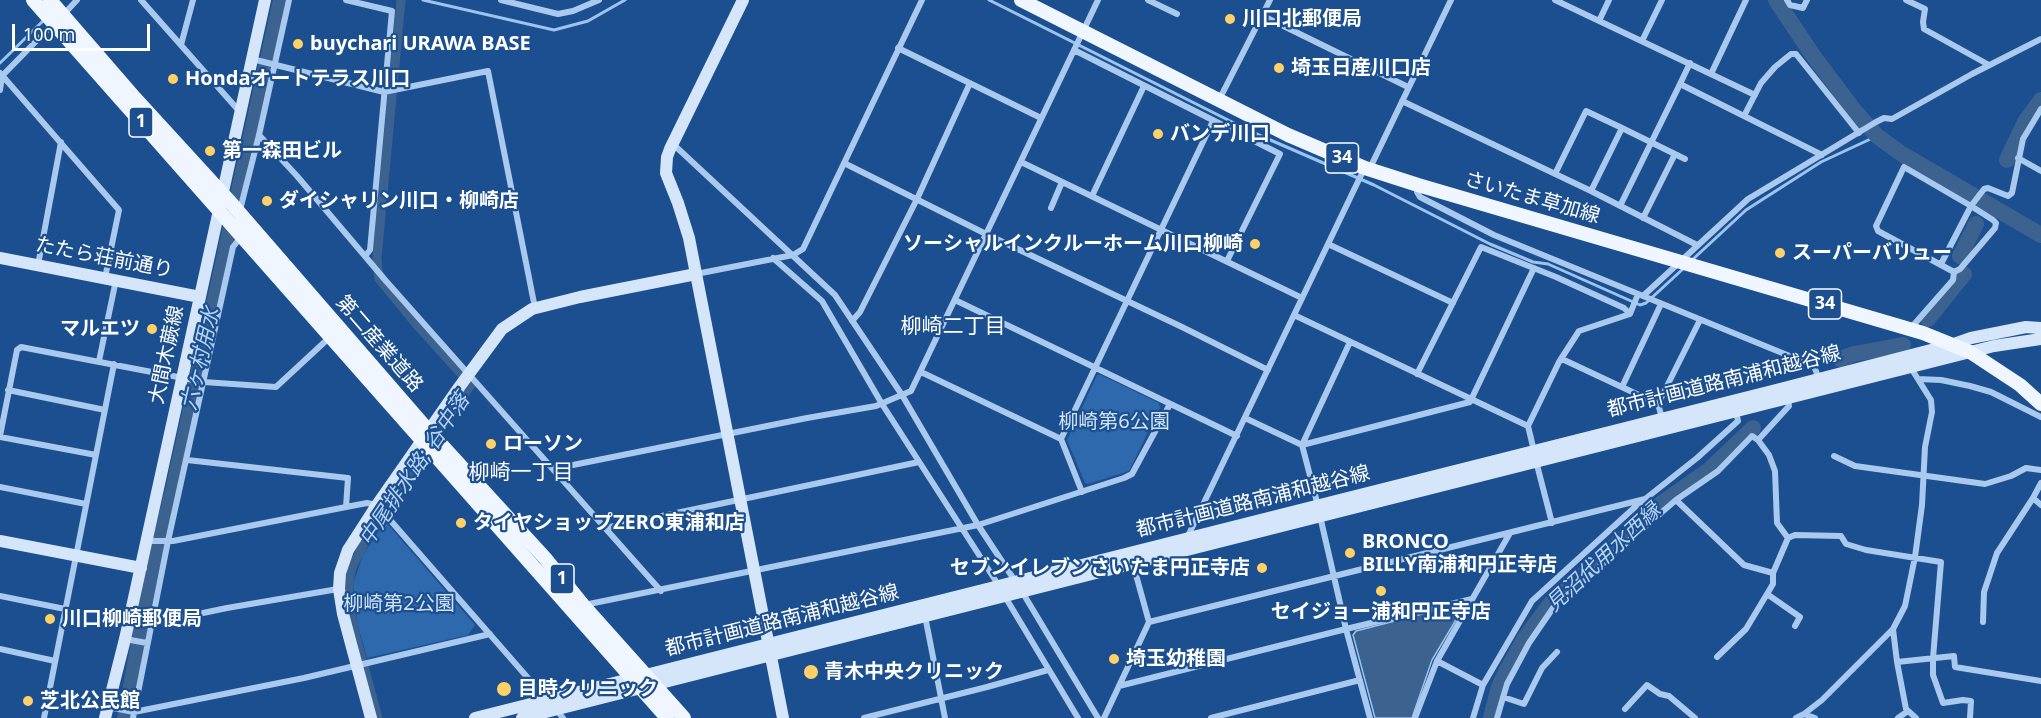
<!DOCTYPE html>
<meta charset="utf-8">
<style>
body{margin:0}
#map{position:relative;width:2041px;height:718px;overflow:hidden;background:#1b4f8f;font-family:"Noto Sans",sans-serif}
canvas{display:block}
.scale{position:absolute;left:12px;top:24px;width:138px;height:27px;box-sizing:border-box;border:3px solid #fff;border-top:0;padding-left:8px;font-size:18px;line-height:21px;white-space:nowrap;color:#fff;-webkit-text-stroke:4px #1b4f8f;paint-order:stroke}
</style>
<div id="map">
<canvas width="2041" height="718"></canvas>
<div class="scale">100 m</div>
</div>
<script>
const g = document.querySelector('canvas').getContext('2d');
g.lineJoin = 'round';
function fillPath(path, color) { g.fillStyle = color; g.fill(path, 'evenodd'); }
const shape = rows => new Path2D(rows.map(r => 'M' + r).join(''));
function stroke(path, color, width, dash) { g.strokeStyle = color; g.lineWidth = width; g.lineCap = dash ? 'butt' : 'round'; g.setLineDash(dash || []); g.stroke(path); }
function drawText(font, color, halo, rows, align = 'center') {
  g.font = font + ' "Noto Sans","Noto Sans JP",sans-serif'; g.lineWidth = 4.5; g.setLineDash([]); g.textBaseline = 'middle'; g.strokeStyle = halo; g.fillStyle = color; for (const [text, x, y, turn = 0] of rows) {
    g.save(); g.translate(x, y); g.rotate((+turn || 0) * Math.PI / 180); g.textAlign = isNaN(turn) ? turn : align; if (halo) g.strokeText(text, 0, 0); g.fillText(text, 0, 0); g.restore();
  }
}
fillPath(shape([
 [1097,375,1101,375,1159,403,1160,408,1129,471,1088,484,1085,483,1067,440],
 [385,521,475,625,468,635,367,658,357,622,353,584,363,555]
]), '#2e69ad');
const water = shape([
 [1461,604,1463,608,1432,660,1412,718,1375,718,1353,635,1356,631,1461,604]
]);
fillPath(water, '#3c6290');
stroke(water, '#9cc4f0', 1.5);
stroke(shape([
 [423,0,554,30,588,21,625,0],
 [989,0,1252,132,1374,185,1490,244,1533,262,1548,264,1640,305,1646,303,1684,268],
 [0,63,44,20],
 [1691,261,1746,210,1821,162,1877,136]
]), '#9cc4f0', 3);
stroke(shape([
 [378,718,357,641,348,601,349,582,352,567,377,519,471,385,416,324,379,279,377,258,401,0]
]), '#3c6290', 9);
stroke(shape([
 [1776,0,1812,54,1854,110,1877,136,1902,154,2041,235],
 [2007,160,2025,122,2041,100],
 [1960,256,1976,224],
 [1928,319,1964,274],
 [1840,359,1854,354,1903,345],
 [125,718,149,589,174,486,281,0],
 [1491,718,1499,687,1507,670,1525,638,1551,603,1662,503,1709,470,1753,428]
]), '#3c6290', 16);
stroke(shape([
 [141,0,240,112],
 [346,0,392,11,370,250,366,255],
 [501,0,558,14,573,11,599,0],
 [1148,0,1177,14],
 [1555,0,1755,95],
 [1787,0,1790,5,1803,8,1807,0],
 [1906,0,1925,9,1923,22,1924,29,1989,65],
 [63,15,77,0],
 [1263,16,1408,87],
 [1599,21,1609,0],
 [1642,41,1662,0],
 [181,45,193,0],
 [898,48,1041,118],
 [1074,50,1280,154,1227,261],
 [252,59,384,92,488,71,535,308],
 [0,73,119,210,105,278],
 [1711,74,1746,0],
 [1680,84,1690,63],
 [0,90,2,76,53,24],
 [1219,100,1270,0],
 [1402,101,1591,191,1697,245],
 [1744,116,1761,83,1775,67,1791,54,1796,54,1859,133],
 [1622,128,1685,159],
 [259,135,297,176,386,281,661,591],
 [673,144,835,295,902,395,978,525,1015,581],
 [2018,158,2041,171],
 [1021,162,1302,298],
 [844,163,986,234,1182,327,1268,370],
 [1370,168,1451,0],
 [1555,174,1586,111,1622,128,1591,191],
 [1418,185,1417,192,1420,197,1494,235,1814,366,1819,379],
 [1092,196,1144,86],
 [1620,206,1680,84,1822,155],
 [1051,208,1062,182],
 [240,210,259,135,289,0],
 [1643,218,1675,154],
 [1328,244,1453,303],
 [773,258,822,301,882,404,999,586],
 [1941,264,1971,206,1904,167,1876,226,1878,231,1954,272,1960,269,1995,228,1996,223,1993,220,1971,206,1984,189,1988,188,2008,196,2012,193,2023,139,2041,109],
 [38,265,61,142],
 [696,274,793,255,803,249,922,0],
 [1643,296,1748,199,1876,122,1884,118,1892,119,1972,74,2041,39],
 [955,300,1237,436],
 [1294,315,1528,426,1534,451],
 [852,321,860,312,917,199,970,83],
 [1910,329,1953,280,1954,272],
 [1562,359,1658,404,1662,418],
 [99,361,116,280],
 [1911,368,1931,400,1932,412,1925,447,1922,505,1915,557,1905,606,1893,629,1897,662,1906,709,1916,718],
 [921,372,1061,439],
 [1417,374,1481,247,1556,277,1624,308,1630,314],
 [1918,379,1941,380,1970,386,1991,392,2041,417],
 [1622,387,1661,304],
 [8,390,105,410],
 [1658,404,1700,320],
 [1245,418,1302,445,1318,506],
 [1528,426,1559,362,1579,331,1630,314,1638,294],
 [0,436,17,350,21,347,204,382,276,387,330,337],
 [0,437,96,455],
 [1302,445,1470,402,1534,268],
 [1302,445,1350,342],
 [1834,456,1855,466,1985,484,2011,476,2026,468,2041,470],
 [187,460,348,478,346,507],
 [1536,461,1552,523],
 [553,469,807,418,876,406,911,391,1098,0],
 [0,487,86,504],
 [1082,492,1061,439,1213,121],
 [2033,498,2041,505],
 [1676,500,1744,565,1773,573],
 [1320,516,1346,629,1370,718],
 [605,528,919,462],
 [1187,538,1364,169],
 [1788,538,1795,535,1841,536,1846,544,1866,550,1941,562,1933,658,1933,675,1943,703,1963,700,1971,701,1970,718],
 [147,541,173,541,346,507,367,503,377,505,548,701],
 [1021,590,1098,718],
 [1767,594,1800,617,1795,626],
 [1004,595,1078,718],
 [0,596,65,609],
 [584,605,978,525,1124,478,1132,474,1170,404],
 [925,616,945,718],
 [1149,622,1645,499],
 [1983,622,1984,592,1997,553,2033,498,2041,483],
 [150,624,227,608,338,589],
 [125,639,147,643],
 [0,649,55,661],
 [1717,657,1746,629,1773,584,1773,573,1788,538,1777,523,1775,471,1769,455,1758,440,1789,406,1788,398],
 [1437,661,1483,685,1473,718],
 [1897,662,1954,656,1955,667,2041,681],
 [1483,685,1532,601,1635,507,1697,458,1738,421,1736,411],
 [1119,686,1346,629,1472,599],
 [1503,697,1524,704,1542,668,1557,652],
 [108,707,134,712,304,678,490,634],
 [555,708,563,718],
 [1625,709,1647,685,1660,694,1669,696,1695,718],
 [1804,714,1815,718],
 [44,718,114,364],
 [133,718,168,541,233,247,241,237],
 [864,718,987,687,1048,670],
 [1104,718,1149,622,1133,564],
 [1211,718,1360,680],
 [1415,718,1437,661,1510,533],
 [1497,718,1507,684,1529,643,1553,608,1641,530,1676,500,1718,471,1752,436,1758,440],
 [1796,718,1804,714,1822,700,1893,629],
 [1898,718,1908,711]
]), '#a9c9ee', 6);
stroke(shape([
 [743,0,670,149,667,157,666,173,678,203,689,238,783,718],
 [0,258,200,297],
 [0,541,141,568],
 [105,718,125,639,265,0],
 [371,718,343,614,339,589,340,573,348,550,377,505,460,386,502,329,532,309,580,297,696,274],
 [475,718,1780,389,1954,344,1971,338,2026,327,2041,328],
 [522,718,1994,346,2041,339]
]), '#d6e6fa', 12);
stroke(shape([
 [33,0,667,718],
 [50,0,135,98,232,204,428,430,545,558,583,605,684,718],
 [1021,0,1288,135,1365,168,1418,185,1923,333,1970,352,2020,385,2041,404]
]), '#f0f6ff', 14);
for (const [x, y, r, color] of [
 [1230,19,6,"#ffd166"],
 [298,44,6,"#ffd166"],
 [1279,68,6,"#ffd166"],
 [173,79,6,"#ffd166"],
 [1158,134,6,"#ffd166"],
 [210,151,6,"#ffd166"],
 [267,201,6,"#ffd166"],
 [1255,244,6,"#ffd166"],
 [1780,253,6,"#ffd166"],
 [152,329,6,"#ffd166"],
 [491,444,6,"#ffd166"],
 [461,523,6,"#ffd166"],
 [1350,553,6,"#ffd166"],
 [1262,568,6,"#ffd166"],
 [1381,591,6,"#ffd166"],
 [50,619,6,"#ffd166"],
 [1114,659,6,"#ffd166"],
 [811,672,8,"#ffd166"],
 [504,689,8,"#ffd166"],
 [28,701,6,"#ffd166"]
]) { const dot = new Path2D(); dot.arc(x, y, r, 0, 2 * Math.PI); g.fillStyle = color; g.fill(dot); stroke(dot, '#1b4f8f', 2); }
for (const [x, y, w] of [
 [141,122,24],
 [1342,158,33],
 [1825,304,33],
 [562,579,24]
]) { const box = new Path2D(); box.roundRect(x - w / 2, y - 15, w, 30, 4.5); g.fillStyle = '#1b4f8f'; g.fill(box); stroke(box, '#fff', 1.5); }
drawText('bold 18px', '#fff', null, [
 ["1",141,122],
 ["34",1342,158],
 ["34",1825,304],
 ["1",562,579]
]);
drawText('bold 20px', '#fff', '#1b4f8f', [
 ["川口北郵便局",1242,19],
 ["buychari URAWA BASE",310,44],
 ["埼玉日産川口店",1291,68],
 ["Hondaオートテラス川口",185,79],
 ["バンデ川口",1170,134],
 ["第一森田ビル",222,151],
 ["ダイシャリン川口・柳崎店",279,201],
 ["ソーシャルインクルーホーム川口柳崎",1243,244,"right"],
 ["スーパーバリュー",1792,253],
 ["マルエツ",140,329,"right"],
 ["ローソン",503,444],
 ["タイヤショップZERO東浦和店",473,523],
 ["BRONCO",1362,542],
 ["BILLY南浦和円正寺店",1362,565],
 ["セブンイレブンさいたま円正寺店",1250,568,"right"],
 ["セイジョー浦和円正寺店",1381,612,"center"],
 ["川口柳崎郵便局",62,619],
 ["埼玉幼稚園",1126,659],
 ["青木中央クリニック",824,672],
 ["目時クリニック",518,689],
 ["芝北公民館",40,701]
], 'left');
drawText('20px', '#fff', '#1b4f8f', [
 ["さいたま草加線",1532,198,16],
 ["たたら荘前通り",104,258,11],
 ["第二産業道路",379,344,49],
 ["大間木蕨線",167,355,-78],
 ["都市計画道路南浦和越谷線",1724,382,-14],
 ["都市計画道路南浦和越谷線",1253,502,-14],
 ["都市計画道路南浦和越谷線",782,621,-14]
]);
drawText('20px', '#cfe3fa', '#1b4f8f', [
 ["柳崎第6公園",1114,422],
 ["柳崎第2公園",399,604]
]);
drawText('21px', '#fff', '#1b4f8f', [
 ["柳崎二丁目",953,327],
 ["柳崎一丁目",521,473]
]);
drawText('italic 21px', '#b5d3f5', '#1b4f8f', [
 ["六ヶ村用水",201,359,-77],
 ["中尾排水路; 谷中落",415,470,-56],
 ["見沼代用水西縁",1604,558,-43]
]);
</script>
